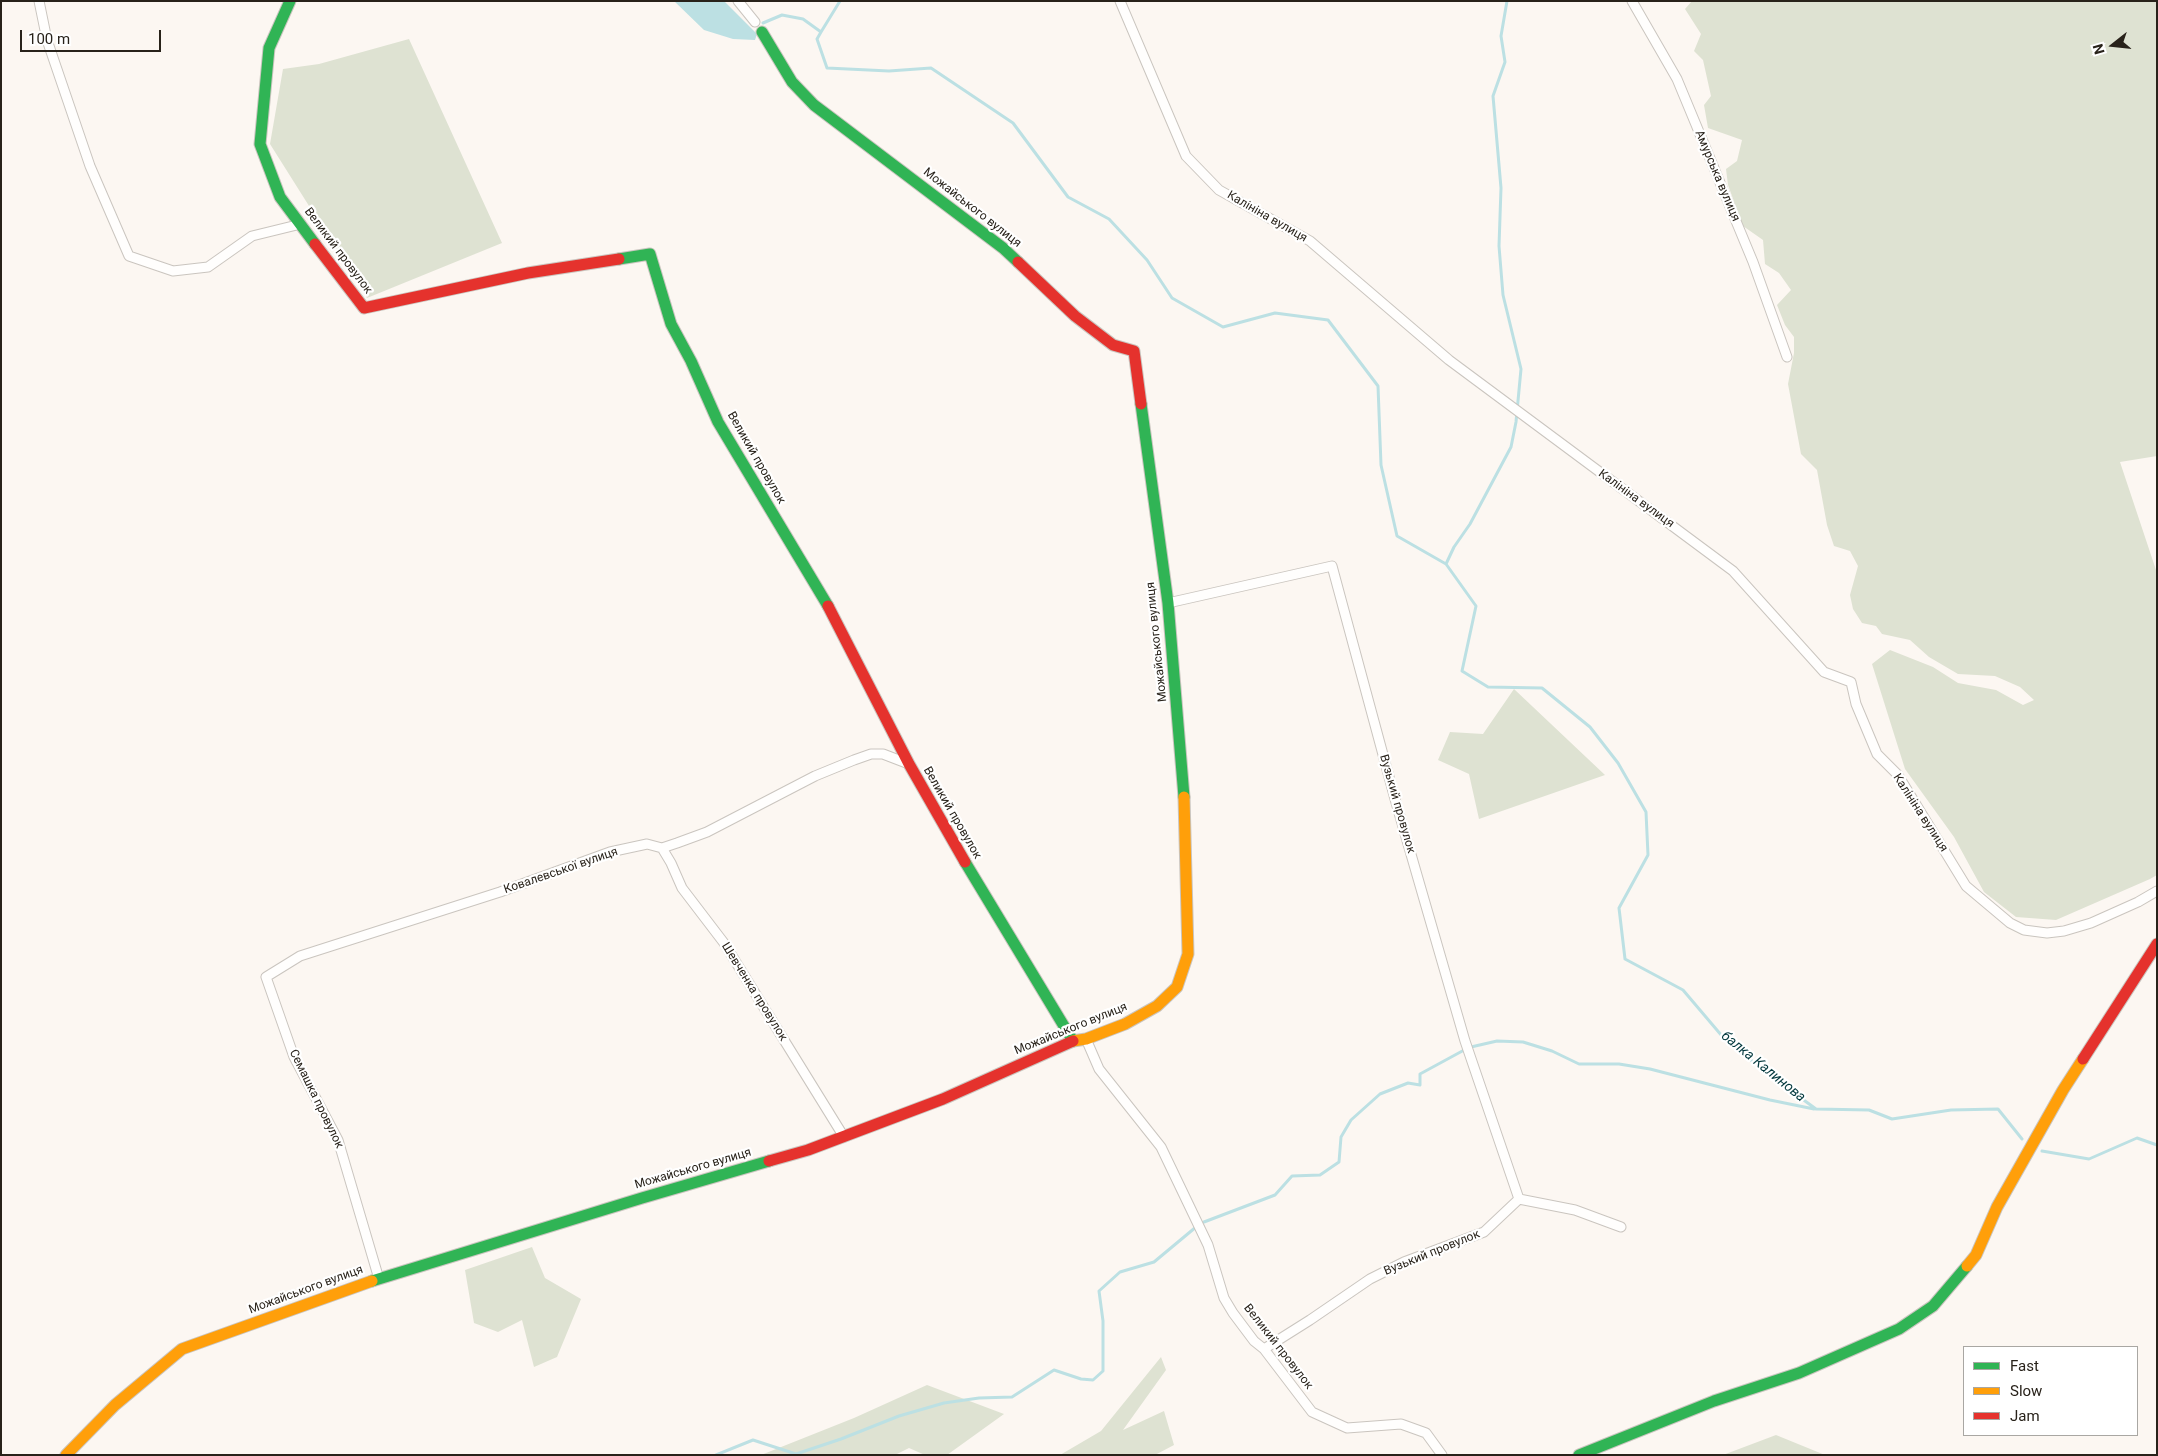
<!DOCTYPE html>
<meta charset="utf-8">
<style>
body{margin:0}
#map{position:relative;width:2158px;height:1456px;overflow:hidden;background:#fcf7f2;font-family:Roboto,sans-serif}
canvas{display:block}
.frame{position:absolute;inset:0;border:2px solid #28221a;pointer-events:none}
.legend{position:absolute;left:1963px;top:1346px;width:175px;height:90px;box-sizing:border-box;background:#fff;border:1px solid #a9a7a3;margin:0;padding:6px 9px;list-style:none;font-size:15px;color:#28221a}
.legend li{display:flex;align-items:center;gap:10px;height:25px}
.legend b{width:25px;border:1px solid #a9a7a3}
.north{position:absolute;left:2088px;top:20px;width:50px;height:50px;-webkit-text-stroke:4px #fff;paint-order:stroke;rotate:254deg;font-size:14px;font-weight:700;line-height:20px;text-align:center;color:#28221a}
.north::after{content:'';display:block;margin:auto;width:18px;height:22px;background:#28221a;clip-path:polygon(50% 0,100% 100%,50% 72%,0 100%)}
.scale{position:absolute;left:20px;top:30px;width:141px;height:22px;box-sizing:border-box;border:2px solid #28221a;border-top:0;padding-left:6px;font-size:15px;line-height:18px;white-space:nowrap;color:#28221a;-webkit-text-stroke:4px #fff;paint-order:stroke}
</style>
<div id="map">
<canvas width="2158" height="1456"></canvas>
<div class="frame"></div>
<ul class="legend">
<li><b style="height:6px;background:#30b455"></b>Fast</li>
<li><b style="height:6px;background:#ff9f0a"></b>Slow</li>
<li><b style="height:6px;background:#e5322d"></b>Jam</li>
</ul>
<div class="north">N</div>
<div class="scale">100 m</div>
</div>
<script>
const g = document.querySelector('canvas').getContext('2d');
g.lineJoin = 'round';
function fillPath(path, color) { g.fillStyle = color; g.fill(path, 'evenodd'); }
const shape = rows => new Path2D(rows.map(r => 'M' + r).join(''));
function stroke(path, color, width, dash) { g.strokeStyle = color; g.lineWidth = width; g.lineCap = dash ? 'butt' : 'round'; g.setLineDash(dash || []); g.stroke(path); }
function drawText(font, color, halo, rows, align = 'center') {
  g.font = font + ' Roboto,sans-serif'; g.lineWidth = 4.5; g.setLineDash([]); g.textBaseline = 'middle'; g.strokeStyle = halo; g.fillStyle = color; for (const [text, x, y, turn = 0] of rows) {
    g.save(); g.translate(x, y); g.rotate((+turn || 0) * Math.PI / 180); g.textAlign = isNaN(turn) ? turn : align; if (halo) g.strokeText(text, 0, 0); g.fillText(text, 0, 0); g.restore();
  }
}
fillPath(shape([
 [1692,1,2157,1,2157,456,2120,462,2157,573,2157,875,2150,879,2056,920,2016,917,1984,892,1954,837,1905,769,1872,664,1890,650,1933,667,1958,683,1996,690,2023,705,2034,700,2020,687,1995,676,1958,674,1929,657,1910,640,1882,634,1876,626,1862,623,1853,609,1850,595,1858,566,1850,551,1834,546,1827,525,1817,470,1801,454,1788,384,1794,353,1794,337,1785,325,1777,305,1791,290,1779,273,1765,264,1763,240,1743,226,1728,185,1726,169,1737,161,1742,140,1708,128,1704,105,1711,96,1703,60,1694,51,1701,34,1685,9],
 [409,39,502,243,367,298,270,144,283,69,319,64],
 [1514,689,1605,775,1479,819,1469,774,1438,760,1450,732,1483,734],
 [532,1247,545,1278,581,1299,557,1357,534,1367,522,1320,498,1332,474,1323,465,1270],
 [1161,1357,1166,1370,1123,1430,1164,1411,1174,1445,1155,1455,1060,1455,1101,1431],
 [927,1385,1004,1414,947,1455,925,1455,909,1448,895,1455,761,1455,854,1418],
 [1776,1435,1825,1455,1723,1455]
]), '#dee2d2');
fillPath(shape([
 [674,1,724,1,757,34,755,40,733,39,704,30]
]), '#bce0e3');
stroke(shape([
 [763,23,782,15,803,19,821,32,817,39,827,68,889,71,931,68,1013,123,1068,197,1109,219,1147,260,1172,298,1223,327,1275,313,1328,320,1378,386,1381,465,1397,536,1446,564,1476,606,1462,671,1488,687,1542,688,1590,727,1618,763,1646,812,1648,855,1619,908,1625,959,1683,990,1722,1036,1764,1071,1816,1109,1869,1110,1892,1119,1951,1110,1998,1109,2022,1139],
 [821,32,840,1],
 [1446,564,1454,547,1470,524,1511,447,1516,422,1521,369,1503,295,1499,246,1501,188,1493,96,1505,62,1501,36,1507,1],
 [1471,1047,1497,1041,1523,1042,1552,1051,1579,1064,1619,1064,1650,1069,1770,1100,1814,1109],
 [2042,1151,2089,1159,2137,1138,2157,1145],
 [1204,1222,1275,1195,1292,1176,1320,1175,1339,1162,1341,1137,1351,1120,1380,1094,1408,1083,1420,1085,1420,1074,1466,1049],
 [716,1455,753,1440,796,1454,841,1439,899,1416,944,1403,979,1398,1012,1397,1054,1370,1081,1379,1093,1380,1103,1371,1103,1321,1099,1291,1120,1272,1154,1262,1196,1227]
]), '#bce0e3', 3);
const street = shape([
 [39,1,47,40,90,166,129,256,173,271,208,267,252,236,301,224],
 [738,1,755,22],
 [1120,1,1186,156,1219,190,1310,241,1449,360,1733,571,1824,672,1851,682,1856,704,1877,754,1898,775,1966,886,2010,923,2024,930,2047,933,2064,931,2091,923,2138,902,2157,891],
 [1632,1,1677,79,1753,262,1787,357],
 [1168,603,1332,566,1395,799,1465,1041,1519,1199,1484,1232,1404,1262,1370,1279,1310,1320,1264,1349],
 [662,848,671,863,682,888,724,943,844,1137],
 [1086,1039,1099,1069,1161,1147,1208,1245,1224,1298,1233,1313,1254,1341,1264,1349,1312,1412,1347,1428,1401,1424,1426,1433,1442,1455],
 [1519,1199,1575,1210,1621,1227],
 [379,1279,338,1140,294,1057,266,977,300,956,500,892,610,852,647,844,662,848,677,843,707,832,815,776,854,760,871,754,883,754,909,764]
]);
const fast = shape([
 [290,1,269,48,260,144,280,197,315,244],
 [762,32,792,82,814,105,1003,248,1018,262],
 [619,259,650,254,671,324,691,361,718,422,828,606],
 [1141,404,1168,603,1184,797],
 [965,862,1073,1041],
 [372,1281,642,1198,769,1161],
 [1579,1455,1714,1401,1799,1373,1899,1329,1933,1306,1967,1266]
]);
const slow = shape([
 [1073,1041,1086,1039,1125,1024,1157,1006,1177,987,1188,954,1184,797],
 [1967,1266,1976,1255,1997,1207,2063,1090,2083,1059],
 [66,1455,115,1405,182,1349,372,1281]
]);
const jam = shape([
 [315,244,364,308,528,273,619,259],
 [1018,262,1075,316,1113,345,1134,351,1141,404],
 [828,606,909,764,965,862],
 [2083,1059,2157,944],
 [769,1161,808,1150,943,1099,1073,1041]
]);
stroke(street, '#cac5bf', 11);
stroke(fast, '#cac5bf', 13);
stroke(slow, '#cac5bf', 13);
stroke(jam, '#cac5bf', 13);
stroke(street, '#fffefd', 9);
stroke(fast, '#30b455', 11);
stroke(slow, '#ff9f0a', 11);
stroke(jam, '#e5322d', 11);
drawText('12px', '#28221a', '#fff', [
 ["Амурська вулиця",1717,176,67],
 ["Можайського вулиця",972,208,38],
 ["Калініна вулиця",1267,217,30],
 ["Великий провулок",338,251,53],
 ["Великий провулок",756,458,60],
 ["Калініна вулиця",1636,499,36],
 ["Можайського вулиця",1157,642,-96],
 ["Вузький провулок",1397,804,74],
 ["Великий провулок",952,813,60],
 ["Калініна вулиця",1920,813,57],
 ["Ковалевської вулиця",561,871,-19],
 ["Шевченка провулок",754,992,58],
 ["Можайського вулиця",1071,1029,-22],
 ["Семашка провулок",316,1099,64],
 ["Можайського вулиця",693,1169,-16],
 ["Вузький провулок",1432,1253,-22],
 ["Можайського вулиця",306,1290,-20],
 ["Великий провулок",1278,1347,52]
]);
drawText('italic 14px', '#04393e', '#fff', [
 ["балка Калинова",1763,1067,39]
]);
</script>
